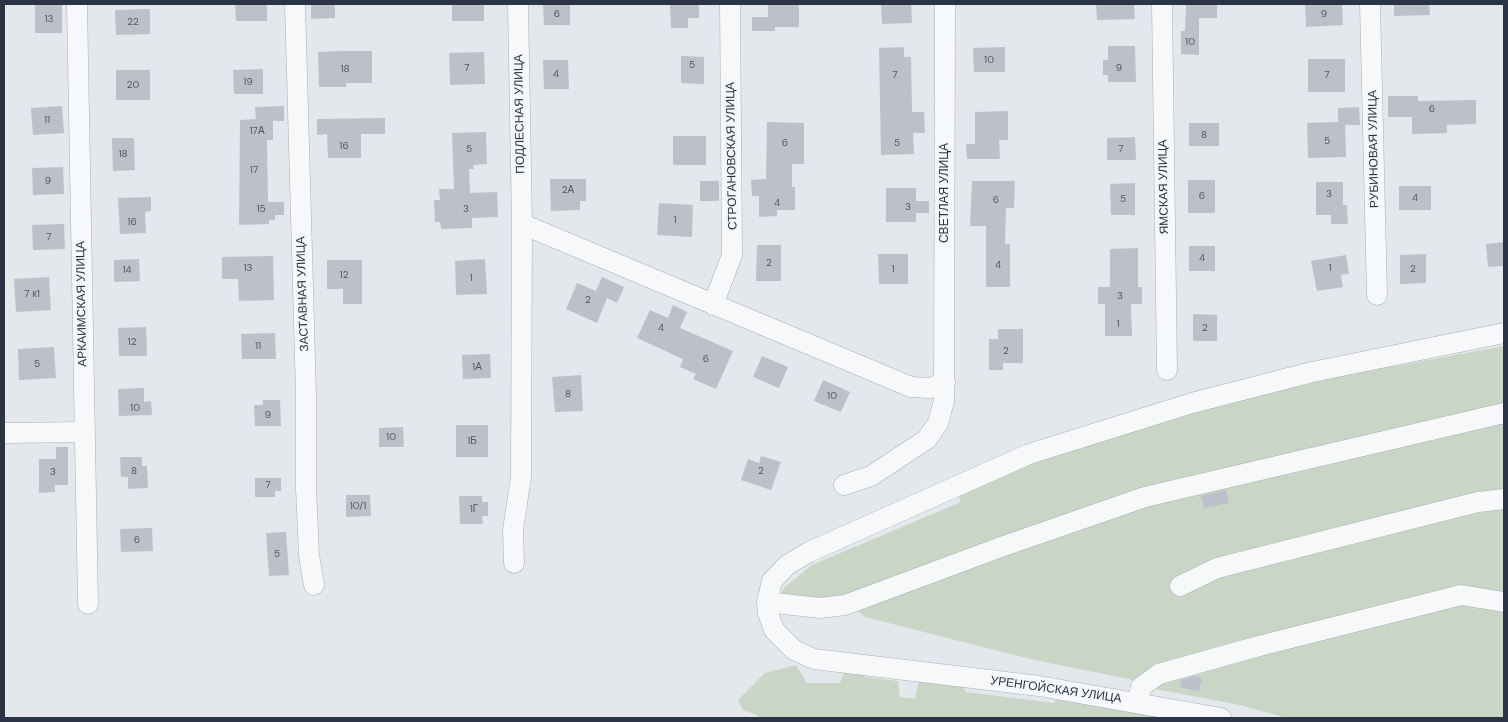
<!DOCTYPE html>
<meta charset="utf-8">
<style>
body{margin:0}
#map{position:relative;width:1508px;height:722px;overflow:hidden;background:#e4e7ec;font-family:"DM Sans",sans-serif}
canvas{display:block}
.frame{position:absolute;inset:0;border:5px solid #2b3445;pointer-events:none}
</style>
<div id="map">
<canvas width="1508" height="722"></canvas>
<div class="frame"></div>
</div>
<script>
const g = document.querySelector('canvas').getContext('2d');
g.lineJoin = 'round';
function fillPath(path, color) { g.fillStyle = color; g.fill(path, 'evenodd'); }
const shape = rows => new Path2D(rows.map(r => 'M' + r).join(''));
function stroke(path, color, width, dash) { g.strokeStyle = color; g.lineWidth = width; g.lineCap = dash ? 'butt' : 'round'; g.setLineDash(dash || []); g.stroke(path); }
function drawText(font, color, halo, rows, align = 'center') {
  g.font = font + ' "DM Sans",sans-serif'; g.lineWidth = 5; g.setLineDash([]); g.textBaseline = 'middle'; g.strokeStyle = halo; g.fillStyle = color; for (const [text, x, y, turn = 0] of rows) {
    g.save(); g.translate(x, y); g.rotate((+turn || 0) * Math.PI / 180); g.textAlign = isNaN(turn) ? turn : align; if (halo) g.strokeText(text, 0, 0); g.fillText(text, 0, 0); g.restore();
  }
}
fillPath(shape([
 [1504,346,1504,718,1287,718,1240,705,1150,688,1129,679,1030,659,865,617,845,600,778,599,784,588,812,565,961,502,958,495,981,480,1115,433,1282,387],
 [796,665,807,683,840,683,846,667,861,669,865,677,898,681,900,697,915,699,920,677,960,683,966,692,1054,703,1060,692,1179,718,758,718,757,715,743,710,738,700,765,673]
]), '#c9d6c5');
fillPath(shape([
 [35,4,62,4,62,33,35,33],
 [235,4,267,4,267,21,236,21],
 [311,4,335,4,335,18,311,19],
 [452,4,484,4,484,21,452,21],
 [543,4,570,4,570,25,544,25],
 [670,4,699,4,699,18,688,18,688,28,671,28],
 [768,4,799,4,799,27,775,27,775,31,752,31,752,17,768,17],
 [881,4,911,4,912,23,882,24],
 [1096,4,1134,4,1135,19,1097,20],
 [1186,4,1217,4,1217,18,1199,18,1199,55,1181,54,1181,31,1185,31],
 [1305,4,1342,4,1343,25,1306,27],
 [1394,4,1429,4,1430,15,1394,16],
 [150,9,150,34,116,35,115,10],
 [1108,46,1135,46,1136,82,1108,82,1108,75,1103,75,1103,60,1108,60],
 [904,47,904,57,911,57,912,112,924,112,925,133,913,133,914,154,881,155,879,48],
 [1005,47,1005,72,974,72,973,48],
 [343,51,372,51,372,83,346,83,346,87,319,87,318,52],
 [484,52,485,84,450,85,449,53],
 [681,56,704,57,704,84,681,83],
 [1308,59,1345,59,1345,92,1308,92],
 [543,60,568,60,569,89,544,89],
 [263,69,263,94,234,94,233,70],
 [116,70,150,70,150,100,116,100],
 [1388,96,1418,96,1418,101,1476,100,1476,124,1447,125,1447,133,1412,134,1412,117,1388,117],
 [62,106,64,133,33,135,31,108],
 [284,106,284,121,273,121,273,140,267,140,268,202,284,202,284,215,275,215,275,220,269,220,269,224,239,225,240,120,256,119,255,107],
 [1359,107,1360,125,1345,125,1346,157,1308,158,1307,123,1338,122,1338,108],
 [1008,111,1008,140,999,140,1000,159,967,159,966,144,975,144,975,112],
 [385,118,385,134,361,134,361,158,328,158,327,134,317,135,317,119],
 [767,122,804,123,804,164,792,164,792,187,795,187,795,210,777,210,777,216,759,217,759,196,752,196,751,180,766,179],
 [1189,123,1219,123,1219,146,1189,146],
 [486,132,487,164,473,165,474,169,469,169,470,193,497,192,498,217,472,218,472,228,441,229,440,222,435,222,434,200,440,200,439,189,454,189,452,133],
 [673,136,706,136,706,165,673,165],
 [1135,137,1136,160,1107,160,1107,138],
 [112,138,134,138,135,170,113,171],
 [63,167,64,194,33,195,32,168],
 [550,179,586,179,586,201,580,201,580,210,551,211],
 [1188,180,1215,180,1215,213,1188,213],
 [700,181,719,181,719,201,700,201],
 [972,181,1015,181,1014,208,1006,208,1005,244,1010,244,1010,287,986,287,986,226,970,226],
 [1316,182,1343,182,1343,205,1347,205,1348,224,1331,224,1331,215,1316,215],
 [1135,183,1135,215,1111,215,1110,184],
 [1399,186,1431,186,1431,210,1399,210],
 [886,188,916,188,916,201,929,201,929,213,916,213,916,222,886,222],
 [151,197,151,211,145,212,146,233,120,234,118,198],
 [659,203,693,205,692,237,657,235],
 [64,224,65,249,33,250,32,225],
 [1504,242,1504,266,1488,267,1486,244],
 [757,245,781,245,781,281,756,281],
 [1189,246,1215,246,1215,271,1189,271],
 [1138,248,1138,287,1142,287,1142,304,1131,304,1132,336,1105,336,1105,304,1098,304,1098,287,1110,287,1110,249],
 [878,254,908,254,908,284,879,284],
 [1426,254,1426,283,1400,284,1400,255],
 [1346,255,1349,274,1341,275,1343,287,1317,291,1311,261],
 [273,256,274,300,239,301,238,279,222,279,222,257],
 [139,259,140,281,114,282,114,260],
 [485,259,487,294,456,295,455,261],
 [327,260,362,260,362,304,343,304,343,289,327,289],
 [49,277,51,310,16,312,14,279],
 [602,277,624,287,617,303,607,298,597,323,566,309,577,283,596,291],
 [673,305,687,312,680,328,733,351,716,389,693,379,696,374,680,367,683,359,637,338,650,310,668,318],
 [1193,314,1217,315,1217,341,1193,341],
 [146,327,147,356,119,356,118,328],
 [998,329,1023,329,1023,363,1003,363,1003,370,989,370,989,339,998,339],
 [275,333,276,359,242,359,241,334],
 [54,347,56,378,19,380,18,349],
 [490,354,491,378,463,379,462,355],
 [762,356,788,367,779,388,753,377],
 [581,375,583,411,555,412,552,377],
 [823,380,850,392,841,412,814,401],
 [144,388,144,402,151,401,152,415,119,416,118,389],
 [263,400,280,400,281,426,255,426,254,405,263,405],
 [456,425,488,425,488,457,456,457],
 [403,427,404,447,379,447,379,428],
 [56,447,68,447,68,485,55,485,55,492,39,493,39,459,56,459],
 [761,456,781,462,771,490,741,480,748,459,759,463],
 [120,457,142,457,142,466,147,466,148,488,128,489,128,477,121,477],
 [255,478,281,478,281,491,275,491,275,497,255,497],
 [1226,490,1229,503,1204,508,1201,496],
 [346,495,370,495,371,516,346,517],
 [459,496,482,496,482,502,488,502,488,516,482,516,483,524,460,524],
 [152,528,153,551,121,552,120,529],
 [286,532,289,575,269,576,266,533],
 [1194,676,1202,678,1199,691,1180,687,1182,680]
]), '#bbc0ca');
const minor = shape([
 [77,4,88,604],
 [295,4,306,394,306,488,309,555,314,585],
 [1162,4,1167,370],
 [1370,4,1377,295],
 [522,224,911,387,930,388,945,382],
 [713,305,732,255,730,4],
 [4,433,85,432],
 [844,485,871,476,927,439,938,423,944,401,945,4],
 [514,563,513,530,521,477,522,224,518,4],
 [1180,586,1217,568,1478,502,1504,499],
 [767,602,820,608,845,605,1001,547,1145,497,1504,413],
 [1138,702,1141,687,1159,674,1259,646,1461,595,1504,602],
 [1221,718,1039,686,814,659,794,650,774,630,768,613,767,602,772,581,787,565,809,552,1029,454,1192,403,1312,372,1504,333]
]);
stroke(minor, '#a9aeb7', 21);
stroke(minor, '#f7f8fa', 20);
drawText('10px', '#4f5766', null, [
 ["6",557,14],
 ["9",1324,14],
 ["13",49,19],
 ["22",133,22],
 ["10",1190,42],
 ["10",989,60],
 ["5",692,65],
 ["7",467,68],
 ["9",1119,68],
 ["18",345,69],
 ["4",556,74],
 ["7",895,75],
 ["7",1327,75],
 ["19",248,82],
 ["20",133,85],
 ["6",1432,109],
 ["11",47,120],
 ["17А",257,131],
 ["8",1204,135],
 ["5",1327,141],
 ["6",785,143],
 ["5",897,143],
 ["16",344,146],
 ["5",469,149],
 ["7",1121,149],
 ["18",123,154],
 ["17",254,170],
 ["9",48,181],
 ["2А",568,190],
 ["3",1329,194],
 ["6",1202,196],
 ["4",1415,198],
 ["5",1123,199],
 ["6",996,200],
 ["4",777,203],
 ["3",908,207],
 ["15",261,209],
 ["3",466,209],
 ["1",675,220],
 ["16",132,222],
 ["7",49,237],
 ["4",1202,258],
 ["2",769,263],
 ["4",998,265],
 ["13",248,268],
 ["1",1330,268],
 ["1",893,269],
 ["2",1413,269],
 ["14",127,270],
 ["12",344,275],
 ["1",471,278],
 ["7 к1",32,294],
 ["3",1120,296],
 ["2",588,300],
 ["1",1118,324],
 ["4",661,328],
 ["2",1205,328],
 ["12",132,342],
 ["11",258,346],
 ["2",1006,351],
 ["6",706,359],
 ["5",37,364],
 ["1А",477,367],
 ["8",568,394],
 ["10",832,396],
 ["10",135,408],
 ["9",268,415],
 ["10",391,437],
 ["1Б",472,441],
 ["8",134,471],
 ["2",761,471],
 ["3",53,472],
 ["7",268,485],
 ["10/1",358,506],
 ["1Г",474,509],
 ["6",137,540],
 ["5",277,554]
]);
drawText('12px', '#2b3445', '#f4f6f9', [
 ["ПОДЛЕСНАЯ УЛИЦА",520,114,-91],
 ["РУБИНОВАЯ УЛИЦА",1374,149,-91],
 ["СТРОГАНОВСКАЯ УЛИЦА",732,156,-91],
 ["ЯМСКАЯ УЛИЦА",1164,187,-91],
 ["СВЕТЛАЯ УЛИЦА",945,193,-90],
 ["ЗАСТАВНАЯ УЛИЦА",303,294,-92],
 ["АРКАИМСКАЯ УЛИЦА",82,304,-91],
 ["УРЕНГОЙСКАЯ УЛИЦА",1056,690,8]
]);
</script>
